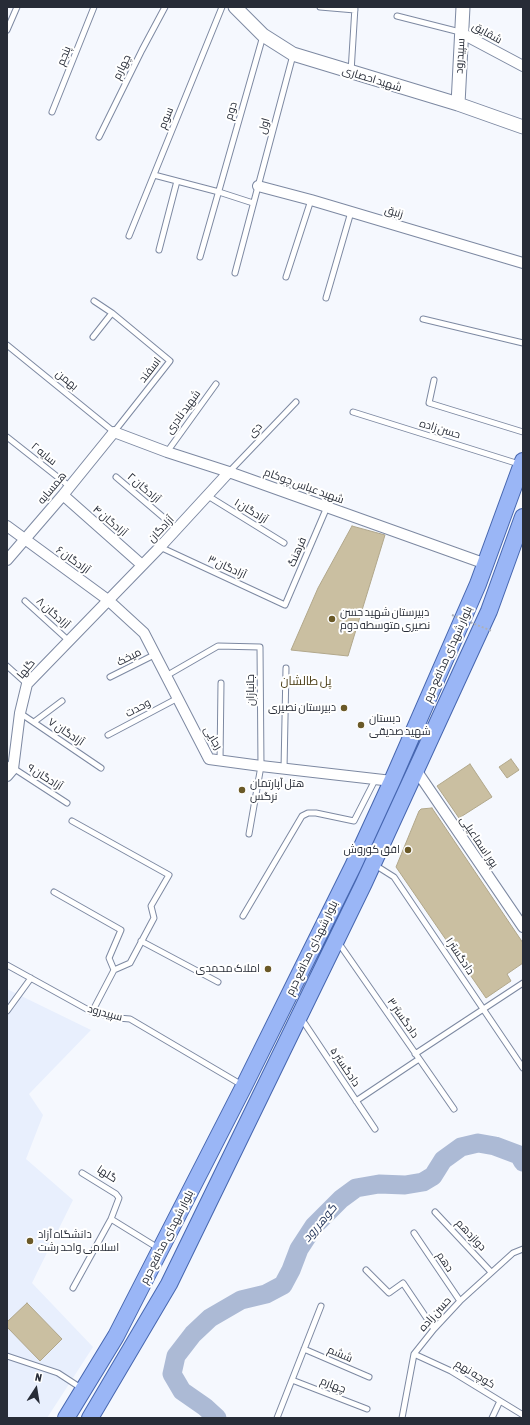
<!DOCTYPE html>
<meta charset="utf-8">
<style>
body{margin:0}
#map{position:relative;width:530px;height:1425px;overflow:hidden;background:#f5f8fe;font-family:"Asap Condensed",sans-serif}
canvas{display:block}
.frame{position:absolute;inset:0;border:8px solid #272c37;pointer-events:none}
.north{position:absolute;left:16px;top:1369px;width:40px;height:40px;-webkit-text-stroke:3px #fff;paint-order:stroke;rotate:12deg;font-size:11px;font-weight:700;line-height:16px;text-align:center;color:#272c37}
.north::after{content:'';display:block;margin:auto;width:14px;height:18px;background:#272c37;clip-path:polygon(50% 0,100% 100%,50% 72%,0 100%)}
</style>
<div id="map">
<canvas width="530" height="1425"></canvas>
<div class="frame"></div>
<div class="north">N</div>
</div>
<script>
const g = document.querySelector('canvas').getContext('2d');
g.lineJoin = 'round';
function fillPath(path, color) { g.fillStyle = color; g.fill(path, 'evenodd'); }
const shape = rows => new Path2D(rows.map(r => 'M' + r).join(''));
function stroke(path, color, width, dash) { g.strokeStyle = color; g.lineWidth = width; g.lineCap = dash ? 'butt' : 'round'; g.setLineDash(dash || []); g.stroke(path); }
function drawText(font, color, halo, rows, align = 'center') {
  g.font = font + ' "Asap Condensed",Cairo,sans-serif'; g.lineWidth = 4; g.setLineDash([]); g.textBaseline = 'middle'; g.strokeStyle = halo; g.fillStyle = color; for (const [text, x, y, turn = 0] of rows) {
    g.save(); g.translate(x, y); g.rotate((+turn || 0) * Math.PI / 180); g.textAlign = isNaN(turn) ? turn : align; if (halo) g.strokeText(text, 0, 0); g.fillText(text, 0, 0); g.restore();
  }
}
fillPath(shape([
 [7,989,91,1030,29,1094,43,1115,26,1159,73,1200,32,1283,93,1347,47,1418,7,1418]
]), '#e8effd');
stroke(shape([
 [217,1418,205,1407,182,1391,172,1374,176,1356,193,1334,210,1318,241,1300,266,1294,283,1285,291,1270,299,1249,314,1226,341,1199,356,1188,379,1184,405,1185,423,1182,433,1176,443,1160,461,1147,478,1143,495,1146,519,1155,523,1162]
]), '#acbad5', 19);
const building = shape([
 [352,526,385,535,348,656,291,650,318,588,352,526],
 [511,759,519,770,507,778,499,767,511,759],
 [470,764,492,797,459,818,437,786,470,764],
 [432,808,523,943,523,963,507,974,511,981,486,998,396,867,419,811,421,809,432,808],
 [27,1303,62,1339,40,1361,7,1327,7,1322,27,1303]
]);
fillPath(building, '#cabfa1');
stroke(building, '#b1a78b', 1);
const service = shape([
 [320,7,355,10],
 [397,16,460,32],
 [7,30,17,7],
 [351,72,355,7],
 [52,112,94,7],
 [99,137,142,50,165,7],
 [154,175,219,192,253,203],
 [129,236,222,7],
 [159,250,177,181],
 [200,257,263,36],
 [235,273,293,55],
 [286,277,311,200],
 [326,298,351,212],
 [423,319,523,343],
 [93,337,112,313],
 [7,345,114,432,170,361,112,313,94,301],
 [434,380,429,403,523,432],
 [353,412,519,464],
 [7,437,69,486],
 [167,452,216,384],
 [229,472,296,402],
 [116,477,177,529],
 [208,496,284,543],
 [160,547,285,605,327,507],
 [25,601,69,641],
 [7,666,27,684],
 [166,676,218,646,260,647,261,766,249,834],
 [110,677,156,654],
 [20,713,101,768],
 [34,722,62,701],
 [108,735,178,698],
 [220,761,221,683],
 [7,764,67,803],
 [284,769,286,668],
 [72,821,169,875,151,906,154,918,130,963,114,970],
 [375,865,394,877,523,1068],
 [54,892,121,930,109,958,114,970],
 [243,916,302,816,308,813,316,813,354,821,375,780],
 [141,941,218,982],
 [338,942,454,1109],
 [7,965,92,1012,118,1018,130,1019,242,1085],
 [7,1011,31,978],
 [92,1012,114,970],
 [301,1018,375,1129],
 [415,1054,523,983],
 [356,1101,419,1059],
 [435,1212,491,1272],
 [111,1219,158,1248],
 [414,1233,460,1301],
 [366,1270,389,1293,403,1283,434,1329],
 [73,1288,111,1219,119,1198,116,1194,82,1173],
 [304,1349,369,1377],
 [414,1354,451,1371,523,1415],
 [7,1356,58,1373,81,1388],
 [292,1380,367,1409],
 [277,1418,321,1306],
 [402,1418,414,1354,434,1329,460,1301,513,1253,523,1249],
 [492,1418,500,1401]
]);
const minor = shape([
 [461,33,523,66],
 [258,186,311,200,523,263],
 [63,495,142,565],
 [7,526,108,600,144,633,209,759,261,766,392,781],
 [7,560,63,495,114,432,167,452,229,472,486,564],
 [416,770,523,927],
 [7,776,13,769,20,713,27,684,160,547,229,472]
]);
const tertiary = shape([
 [235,7,263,35,293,54,458,104,523,127],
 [458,104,463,7]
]);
const primary = shape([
 [66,1418,116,1336,244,1086,353,866,392,781,478,584,523,461],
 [90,1418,169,1284,364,883,489,611,523,517]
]);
stroke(service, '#7d89a2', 7);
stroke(minor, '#7d89a2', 12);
stroke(tertiary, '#7d89a2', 15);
stroke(primary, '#4666af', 18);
stroke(service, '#fff', 5);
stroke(minor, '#fff', 10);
stroke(tertiary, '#fff', 13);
stroke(primary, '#9ab6f6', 16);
stroke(shape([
 [452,615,492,631]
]), '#adb0b8', 2, [2, 2]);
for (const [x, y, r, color] of [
 [332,619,4,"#6a5927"],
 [344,708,4,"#6a5927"],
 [361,725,4,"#6a5927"],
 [242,790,4,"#6a5927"],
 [408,850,4,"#6a5927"],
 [268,969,4,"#6a5927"],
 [30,1241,4,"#6a5927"]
]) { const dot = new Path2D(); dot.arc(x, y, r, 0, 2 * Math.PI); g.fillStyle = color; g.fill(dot); stroke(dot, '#fff', 1.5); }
drawText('11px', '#272c37', '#fff', [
 ["شقایق",487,33,29],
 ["پنجم",64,56,-68],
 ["سپیدرود",460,56,-87],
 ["چهارم",122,67,-64],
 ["شهید احصاری",372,79,17],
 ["دوم",231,111,-74],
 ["سوم",166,118,-68],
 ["اول",264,126,-75],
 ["زنبق",394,212,16],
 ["اسفند",150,370,-52],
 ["بهمن",67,380,39],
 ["شهید نادری",183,412,-54],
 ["حسن زاده",440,429,17],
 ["دی",255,430,-46],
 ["سایه ۲",44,454,39],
 ["شهید عباس چوکام",304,486,20],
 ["همسایه",52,488,-50],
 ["آزادگان ۲",144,488,41],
 ["آزادگان ۱",251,511,32],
 ["آزادگان ۴",110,521,41],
 ["آزادگان",161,529,-46],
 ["فرهنگ",297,552,-67],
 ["آزادگان ۶",73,560,36],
 ["آزادگان ۳",227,567,25],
 ["آزادگان ۸",53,613,42],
 ["بلوار شهدای مدافع حرم",448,654,-66],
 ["میخک",129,657,-27],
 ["گلها",26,669,-51],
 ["جانبازان",251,690,-90],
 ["وحدت",138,708,-28],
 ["آزادگان ۷",66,732,34],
 ["رجایی",213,738,59],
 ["آزادگان ۹",45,777,32],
 ["پور اسماعیلی",479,842,56],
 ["بلوار شهدای مدافع حرم",312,948,-64],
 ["دادگستر ۱",460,956,56],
 ["سپیدرود",105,1013,15],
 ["دادگستر ۳",403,1018,55],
 ["دادگستر ۵",345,1067,56],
 ["گلها",107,1174,32],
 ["دوازدهم",471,1235,47],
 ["بلوار شهدای مدافع حرم",167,1237,-63],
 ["دهم",445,1262,56],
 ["حسن زاده",435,1314,-48],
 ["ششم",340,1354,23],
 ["کوچه نهم",475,1374,31],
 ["چهارم",333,1385,21]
]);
drawText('11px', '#272c37', '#fff', [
 ["دبیرستان شهید حسن",340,613],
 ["نصیری متوسطه دوم",340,626],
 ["دبیرستان نصیری",336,708,"right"],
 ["دبستان",369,719],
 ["شهید صدیقی",369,732],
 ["هتل آپارتمان",250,784],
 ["نرگس",250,797],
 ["افق کوروش",400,850,"right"],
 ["املاک محمدی",260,969,"right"],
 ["دانشگاه آزاد",38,1235],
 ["اسلامی واحد رشت",38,1248]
], 'left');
drawText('12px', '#473a11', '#fff', [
 ["پل طالشان",306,681]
]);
drawText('italic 12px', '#1e3056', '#fff', [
 ["گوهر رود",320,1223,-50]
]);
</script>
